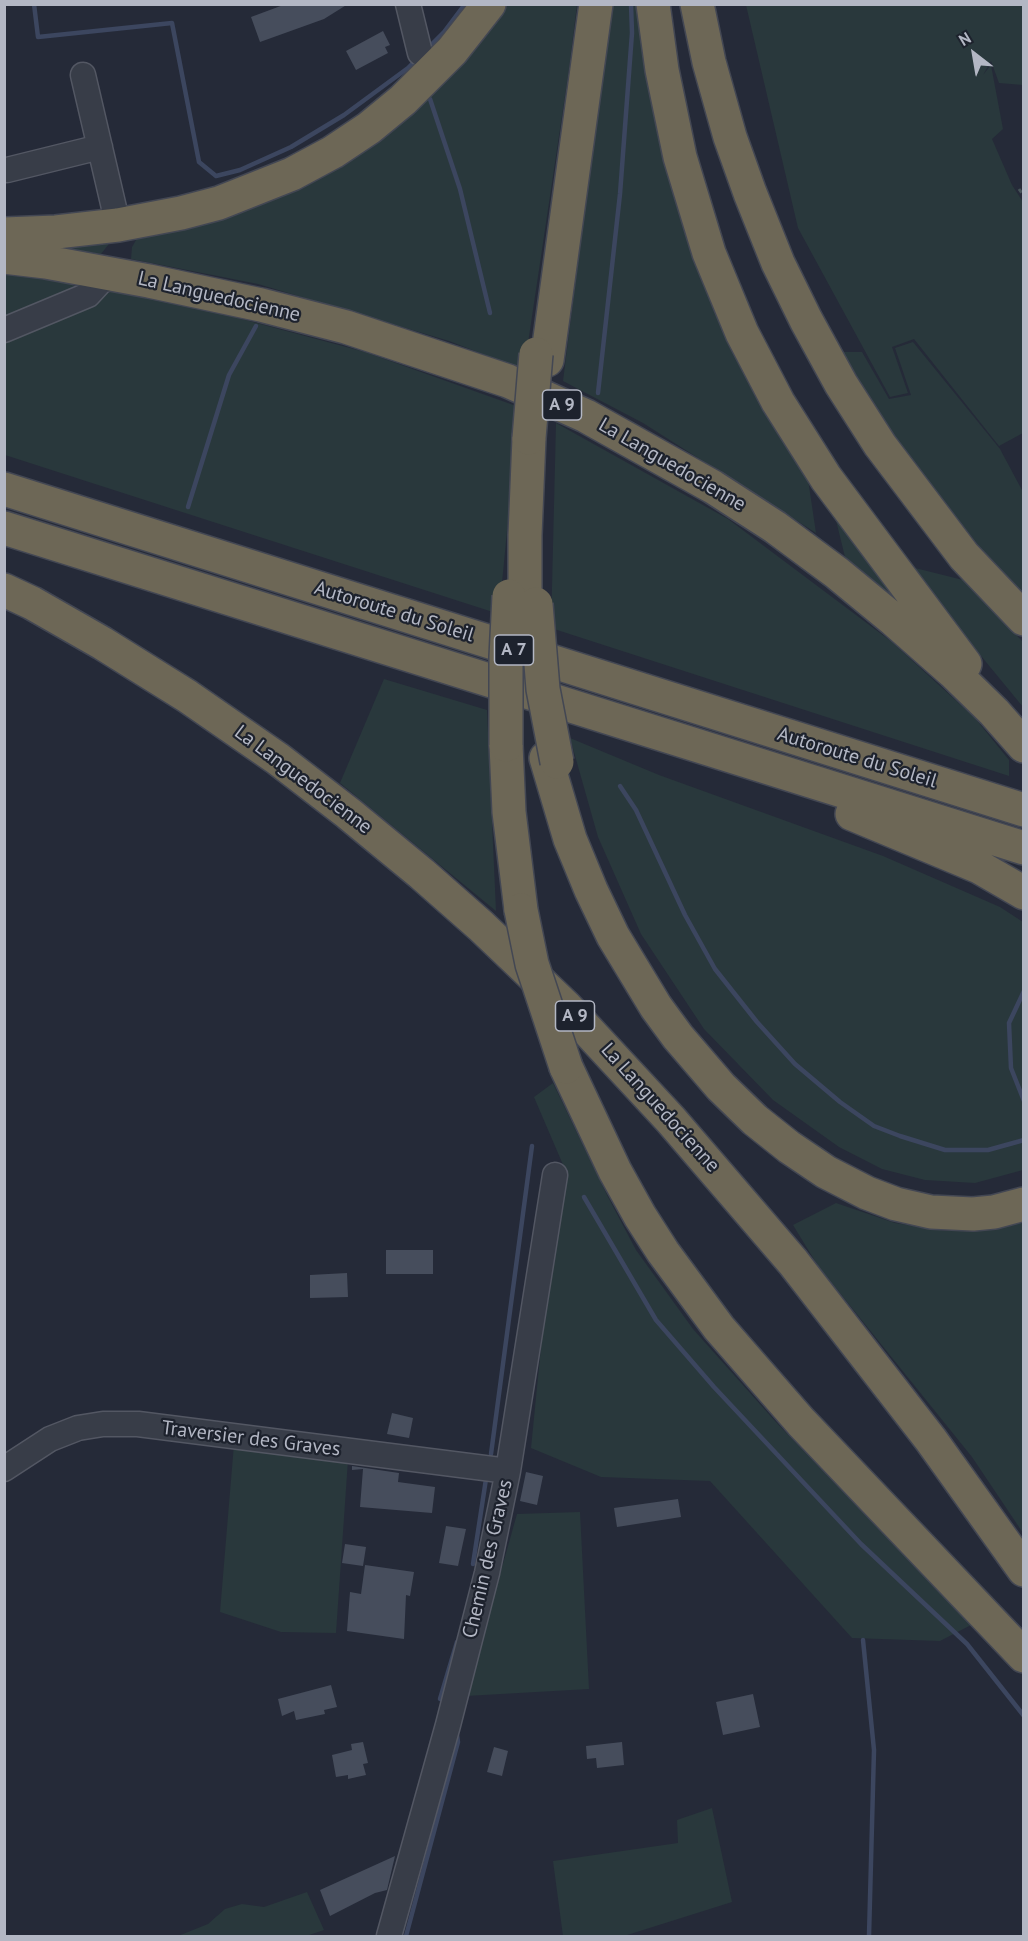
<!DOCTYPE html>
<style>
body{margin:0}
#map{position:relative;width:1028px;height:1941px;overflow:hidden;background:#252a38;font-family:"PT Sans",sans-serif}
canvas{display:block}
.frame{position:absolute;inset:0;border:6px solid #b3b7c4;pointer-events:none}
.north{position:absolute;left:944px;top:24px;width:60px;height:60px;-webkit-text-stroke:4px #1d222d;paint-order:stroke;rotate:329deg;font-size:16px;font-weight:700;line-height:24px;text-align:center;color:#b3b7c4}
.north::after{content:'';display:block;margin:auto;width:21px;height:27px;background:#b3b7c4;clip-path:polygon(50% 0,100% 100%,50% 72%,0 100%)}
</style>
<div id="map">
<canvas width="1028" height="1941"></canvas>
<div class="frame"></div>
<div class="north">N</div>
</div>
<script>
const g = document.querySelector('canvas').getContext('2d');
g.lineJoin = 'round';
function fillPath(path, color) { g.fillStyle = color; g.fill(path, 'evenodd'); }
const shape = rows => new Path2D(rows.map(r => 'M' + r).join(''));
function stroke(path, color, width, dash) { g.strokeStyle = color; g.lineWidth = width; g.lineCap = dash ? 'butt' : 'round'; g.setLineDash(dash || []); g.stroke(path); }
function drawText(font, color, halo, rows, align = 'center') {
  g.font = font + ' "PT Sans",sans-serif'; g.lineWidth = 4.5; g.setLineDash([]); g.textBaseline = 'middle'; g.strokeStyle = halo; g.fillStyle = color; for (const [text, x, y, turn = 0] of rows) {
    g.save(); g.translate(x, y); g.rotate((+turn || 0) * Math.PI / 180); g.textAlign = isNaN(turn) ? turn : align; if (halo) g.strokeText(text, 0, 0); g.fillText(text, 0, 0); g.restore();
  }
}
fillPath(shape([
 [496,5,577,5,569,69,524,370,449,341,258,284,131,259,132,247,142,230,278,187],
 [610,5,645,5,674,167,805,459,816,533,643,423,563,381],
 [746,5,1023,5,1023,85,999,83,991,61,983,75,991,65,1003,129,992,139,1012,185,1023,202,1023,433,999,446,914,339,892,347,908,393,890,397,798,228],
 [116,235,101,254,56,247],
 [5,273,68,280,74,286,73,295,5,325],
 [122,287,365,352,519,407,499,614,5,455,4,338],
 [913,342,1000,449,1023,492,1023,595,987,556,922,475,872,404,843,352,862,352,889,399,911,395,895,348],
 [556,423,728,519,892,642,975,718,1009,760,1009,776,551,628],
 [831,500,897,590,897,600,845,557],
 [907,566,963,580,1023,642,1023,707],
 [384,679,487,710,496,911,340,783],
 [570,738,659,775,883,856,1000,907,1023,922,1023,1170,975,1183,925,1180,882,1169,839,1147,773,1100,704,1029,641,934,598,837],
 [553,1083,607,1195,636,1250,693,1329,775,1421,971,1625,940,1641,852,1638,710,1481,601,1477,531,1448,554,1216,564,1167,534,1097],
 [836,1203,895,1223,946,1231,1023,1223,1023,1533,972,1457,818,1266,793,1225],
 [234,1444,348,1460,336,1633,281,1632,220,1612],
 [580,1512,589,1689,466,1696,517,1514],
 [712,1808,732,1902,624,1936,563,1936,553,1861,678,1843,677,1820],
 [307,1892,324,1930,306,1936,178,1936,208,1924,225,1909,242,1904,264,1907]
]), '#29383c');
stroke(shape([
 [34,4,38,37,172,23,199,162,216,176,240,170,291,147,344,115,408,68,418,58],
 [428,48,444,32,465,4],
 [430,99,460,189,490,313],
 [598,393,620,194,632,33,631,4],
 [188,507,229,375,256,326],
 [620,786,636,810,685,915,715,969,757,1022,795,1064,840,1102,874,1126,900,1136,945,1150,988,1150,1024,1140],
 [1024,991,1009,1023,1011,1068,1024,1101],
 [584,1197,656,1320,714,1387,861,1544,967,1644,1024,1716],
 [491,1454,532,1146],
 [473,1564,486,1479],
 [863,1640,874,1750,869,1936],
 [440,1699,457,1642],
 [406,1936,458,1742,457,1735]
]), '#3c465f', 4.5);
fillPath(shape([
 [286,4,348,4,324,19,260,42,251,17],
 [383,31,390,45,385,47,388,53,356,70,346,51],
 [386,1250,433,1250,433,1274,386,1274],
 [347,1273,348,1297,310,1298,310,1275],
 [392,1413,413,1418,409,1438,387,1434],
 [352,1466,399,1473,398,1482,435,1487,432,1513,360,1507,363,1469,352,1470],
 [526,1472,543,1476,537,1505,520,1501],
 [678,1499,681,1517,617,1527,614,1508],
 [446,1526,466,1529,458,1566,439,1563],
 [345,1544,366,1547,363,1566,342,1563],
 [365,1565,414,1572,410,1596,406,1595,404,1639,347,1631,350,1592,361,1594],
 [331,1685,337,1707,324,1710,325,1714,296,1720,294,1711,282,1716,278,1699],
 [753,1694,760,1727,723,1735,716,1702],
 [363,1742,368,1763,363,1764,366,1775,348,1779,348,1775,336,1777,332,1755,352,1750,351,1744],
 [622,1742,624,1765,597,1768,596,1758,587,1759,586,1746],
 [494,1747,508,1751,502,1776,487,1772],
 [395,1856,387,1890,375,1893,330,1916,320,1890]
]), '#464d5c');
const minor = shape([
 [408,4,420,53],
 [83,75,118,225],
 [7,170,100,147],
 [4,330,88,295,100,282,114,275],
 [4,1469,50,1439,78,1428,103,1424,138,1424,508,1471],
 [389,1936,448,1725,487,1573,508,1471,555,1175]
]);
const highway = shape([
 [653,4,662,70,680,157,709,253,742,333,778,402,826,478,965,664],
 [697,4,709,62,730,137,750,193,778,263,806,320,841,384,880,445,964,556,1024,619],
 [4,234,56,232,118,225,181,213,219,203,292,174,333,152,369,128,403,100,452,51,489,4],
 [4,257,46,262,149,281,261,305,346,327,508,381,586,416,713,487,775,527,837,573,894,620,953,672,994,712,1024,746],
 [547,360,596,4],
 [4,489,1024,810],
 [4,528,1024,848],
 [4,590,32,603,102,643,187,696,278,759,348,813,422,874,481,926,566,1007,671,1120,793,1262,931,1440,1024,1570],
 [525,602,525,535,529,438],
 [506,745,509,812,521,910],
 [546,758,570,839,591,890,613,936,656,1007,678,1037,721,1087,755,1120,789,1147,826,1172,867,1193,896,1204,931,1212,973,1214,994,1212,1024,1204],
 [852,814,979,867,1024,893],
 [566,1067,615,1171,640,1216,663,1252,719,1328,801,1422,1024,1656]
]);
stroke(minor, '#535763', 27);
stroke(highway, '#434753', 36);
stroke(shape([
 [1019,189,1024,196]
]), '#465358', 3, [4.5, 4.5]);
stroke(minor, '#383d48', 24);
stroke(highway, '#6d6756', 33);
const highwayBridge = shape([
 [529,438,536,354],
 [536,604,543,689,557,762],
 [506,745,506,657,509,596],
 [521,910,532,964,566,1067]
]);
stroke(highwayBridge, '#434753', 36, []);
stroke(highwayBridge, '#6d6756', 33);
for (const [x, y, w] of [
 [562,405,39],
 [514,650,39],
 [575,1016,39]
]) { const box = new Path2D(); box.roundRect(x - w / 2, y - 15, w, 30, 4.5); g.fillStyle = '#1d222d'; g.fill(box); stroke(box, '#b3b7c4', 1.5); }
drawText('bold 18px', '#b3b7c4', null, [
 ["A 9",562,405],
 ["A 7",514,650],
 ["A 9",575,1016]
]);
drawText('20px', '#b3b7c4', '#1d222d', [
 ["La Languedocienne",219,297,13],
 ["La Languedocienne",672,465,30],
 ["Autoroute du Soleil",394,612,17],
 ["Autoroute du Soleil",857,758,17],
 ["La Languedocienne",303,780,37],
 ["La Languedocienne",660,1108,48],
 ["Traversier des Graves",251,1439,7],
 ["Chemin des Graves",488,1559,-77]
]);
</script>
